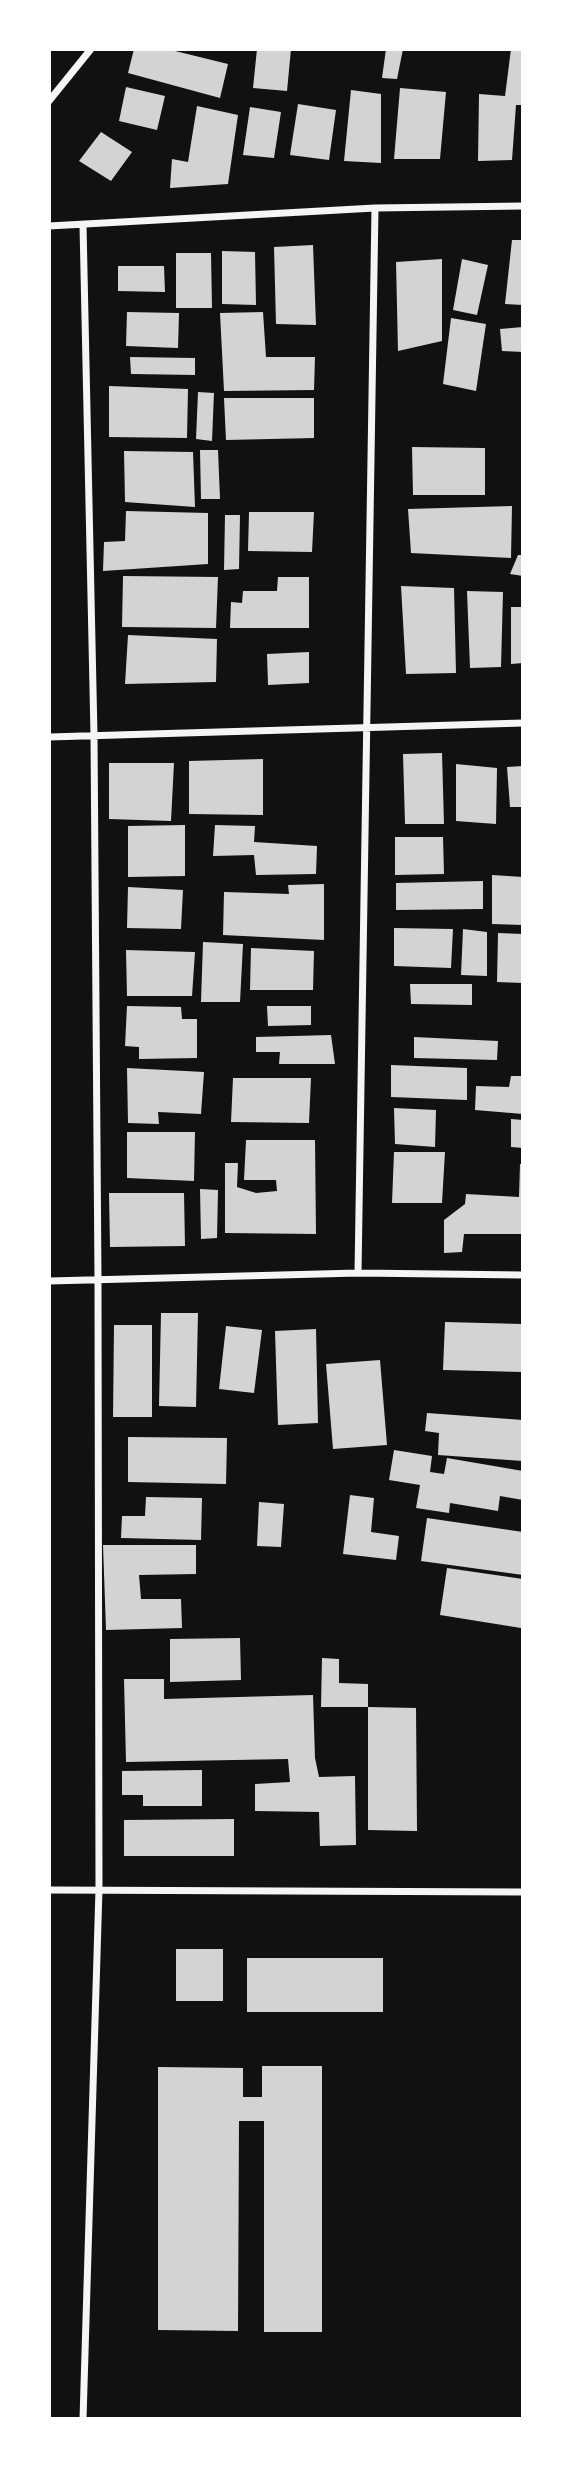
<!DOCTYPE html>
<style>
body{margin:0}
#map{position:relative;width:572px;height:2468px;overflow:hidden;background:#111;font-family:"Sofia Sans Condensed",sans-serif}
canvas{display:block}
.frame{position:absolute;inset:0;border:51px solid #fff;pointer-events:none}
</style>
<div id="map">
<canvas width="572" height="2468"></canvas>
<div class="frame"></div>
</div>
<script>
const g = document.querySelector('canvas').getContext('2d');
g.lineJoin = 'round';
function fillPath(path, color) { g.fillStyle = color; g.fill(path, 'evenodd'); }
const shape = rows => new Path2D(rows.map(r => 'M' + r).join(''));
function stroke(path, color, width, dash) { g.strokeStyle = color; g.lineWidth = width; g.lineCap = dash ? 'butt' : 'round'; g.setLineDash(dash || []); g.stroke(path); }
fillPath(shape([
 [134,49,167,49,228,64,220,98,128,73],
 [257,49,291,49,287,91,253,88],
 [386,49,403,49,397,79,382,78],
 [511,49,523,49,523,105,516,105,512,160,478,161,479,94,505,96],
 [126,87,165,96,157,130,119,121],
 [400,88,446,92,440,159,394,159],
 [351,90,381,94,381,163,344,161],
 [298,104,336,110,329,160,290,155],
 [197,106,238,115,228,184,170,188,172,159,188,162],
 [250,107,281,112,274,158,243,155],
 [101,132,132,152,111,181,79,161],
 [512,240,523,240,523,305,505,304],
 [313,245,316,325,276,324,274,247],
 [222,251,255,252,256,305,222,304],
 [176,253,211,253,212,308,176,308],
 [442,259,442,341,398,351,396,262],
 [462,259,488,265,477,315,453,310],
 [118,266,164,266,165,292,118,291],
 [127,312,179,313,178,348,126,346],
 [263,312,266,357,315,357,314,390,224,391,220,313],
 [451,318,486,324,476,391,443,384],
 [523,327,523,352,502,351,500,329],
 [130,357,195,358,195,375,131,374],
 [109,386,188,389,187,438,109,437],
 [198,392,214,393,212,441,196,439],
 [224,398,314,398,314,438,226,440],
 [412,447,485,448,485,495,413,495],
 [200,450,218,450,220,499,201,499],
 [124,451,193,452,195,507,125,502],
 [512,506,511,558,411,553,408,509],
 [126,511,208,513,208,564,103,571,104,542,125,541],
 [249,512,314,512,312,552,248,551],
 [225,515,240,515,239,569,224,570],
 [518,555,523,555,523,576,510,574],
 [123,576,218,577,216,628,122,627],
 [278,577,309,577,309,628,230,628,231,602,242,603,243,591,277,591],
 [401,586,454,588,456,673,406,674],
 [467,591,503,592,501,667,470,668],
 [511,607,523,607,523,663,511,664],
 [128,635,217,639,216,682,125,684],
 [309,652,309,683,268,685,267,654],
 [442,753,444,824,405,824,403,754],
 [263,759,263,815,189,814,189,761],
 [109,763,174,763,171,821,109,819],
 [456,764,497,768,496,824,456,821],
 [523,766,523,807,510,807,507,767],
 [185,825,185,876,128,877,128,826],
 [215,825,255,826,254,842,317,846,316,874,256,875,254,855,213,856],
 [395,837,443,837,444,874,395,875],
 [492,875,523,877,523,925,492,924],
 [483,881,483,909,396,910,396,883],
 [324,884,324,940,223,935,224,892,289,894,288,885],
 [128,887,183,890,181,929,127,928],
 [394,928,453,929,451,968,394,966],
 [463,929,487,932,487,976,461,975],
 [498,933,523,934,523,983,497,982],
 [203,942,243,944,240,1002,201,1002],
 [251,948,314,951,313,990,250,990],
 [126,950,195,952,192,996,127,996],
 [410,984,472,984,472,1005,411,1004],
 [127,1006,181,1007,182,1019,197,1019,197,1058,139,1059,139,1047,125,1046],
 [267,1006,311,1006,311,1025,268,1026],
 [331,1035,335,1064,279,1064,280,1052,256,1052,256,1037],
 [414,1037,498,1041,497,1060,414,1058],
 [391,1065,467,1068,467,1100,391,1097],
 [127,1068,204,1072,201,1114,158,1112,159,1124,128,1123],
 [511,1076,523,1076,523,1114,475,1110,476,1086,509,1087],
 [233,1078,311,1078,309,1123,231,1122],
 [394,1108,436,1110,435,1147,395,1144],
 [511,1119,523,1120,523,1148,511,1147],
 [127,1132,195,1132,194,1181,127,1178],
 [246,1140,315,1140,316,1234,225,1233,225,1163,238,1163,237,1187,256,1193,277,1191,276,1180,244,1180],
 [394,1152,445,1152,442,1203,392,1203],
 [520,1164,523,1164,523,1234,464,1234,462,1252,444,1253,444,1220,465,1204,466,1194,519,1197],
 [200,1189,218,1190,217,1238,201,1239],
 [109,1193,184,1193,185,1246,110,1247],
 [161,1313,198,1313,196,1407,159,1406],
 [445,1322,523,1324,523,1372,443,1370],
 [114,1325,152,1325,152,1417,113,1417],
 [226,1326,262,1330,254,1393,219,1389],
 [316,1329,318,1423,278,1425,275,1331],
 [380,1360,387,1445,333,1449,326,1364],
 [427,1413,523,1420,523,1461,438,1455,439,1433,425,1431],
 [128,1437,227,1438,226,1484,128,1482],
 [394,1450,432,1456,430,1472,444,1474,447,1458,523,1471,523,1500,500,1496,498,1511,450,1503,449,1513,416,1508,420,1485,389,1480],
 [350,1495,374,1498,371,1532,399,1536,396,1560,343,1554],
 [146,1497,202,1498,201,1540,121,1538,122,1516,145,1516],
 [259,1502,284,1504,281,1547,257,1546],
 [427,1518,523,1532,523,1575,421,1561],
 [103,1545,196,1545,196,1574,139,1575,141,1599,181,1599,182,1628,106,1630],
 [447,1568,523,1579,521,1628,440,1615],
 [240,1638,241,1680,170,1682,170,1639],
 [322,1658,339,1659,339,1683,368,1684,368,1707,321,1707],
 [124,1679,164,1679,164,1699,313,1695,315,1758,319,1777,355,1776,356,1845,320,1846,319,1812,255,1811,255,1784,290,1782,288,1759,126,1762],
 [368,1707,416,1708,417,1831,368,1830],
 [202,1770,202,1806,143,1806,143,1795,122,1795,122,1771],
 [234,1819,234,1856,124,1856,124,1820],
 [176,1949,223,1949,223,2001,176,2001],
 [247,1958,383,1958,383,2012,247,2012],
 [262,2066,322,2066,322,2332,264,2332,264,2121,239,2121,238,2331,158,2330,158,2067,243,2068,243,2097,262,2097]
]), '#d3d3d3');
stroke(shape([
 [49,101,91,49],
 [83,225,94,735,98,1281,99,1889,83,2419],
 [49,226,375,208,523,206],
 [49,737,523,723],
 [358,1273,375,208],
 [49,1281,358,1273,523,1275],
 [49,1890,523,1892]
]), '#f5f5f5', 7);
</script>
